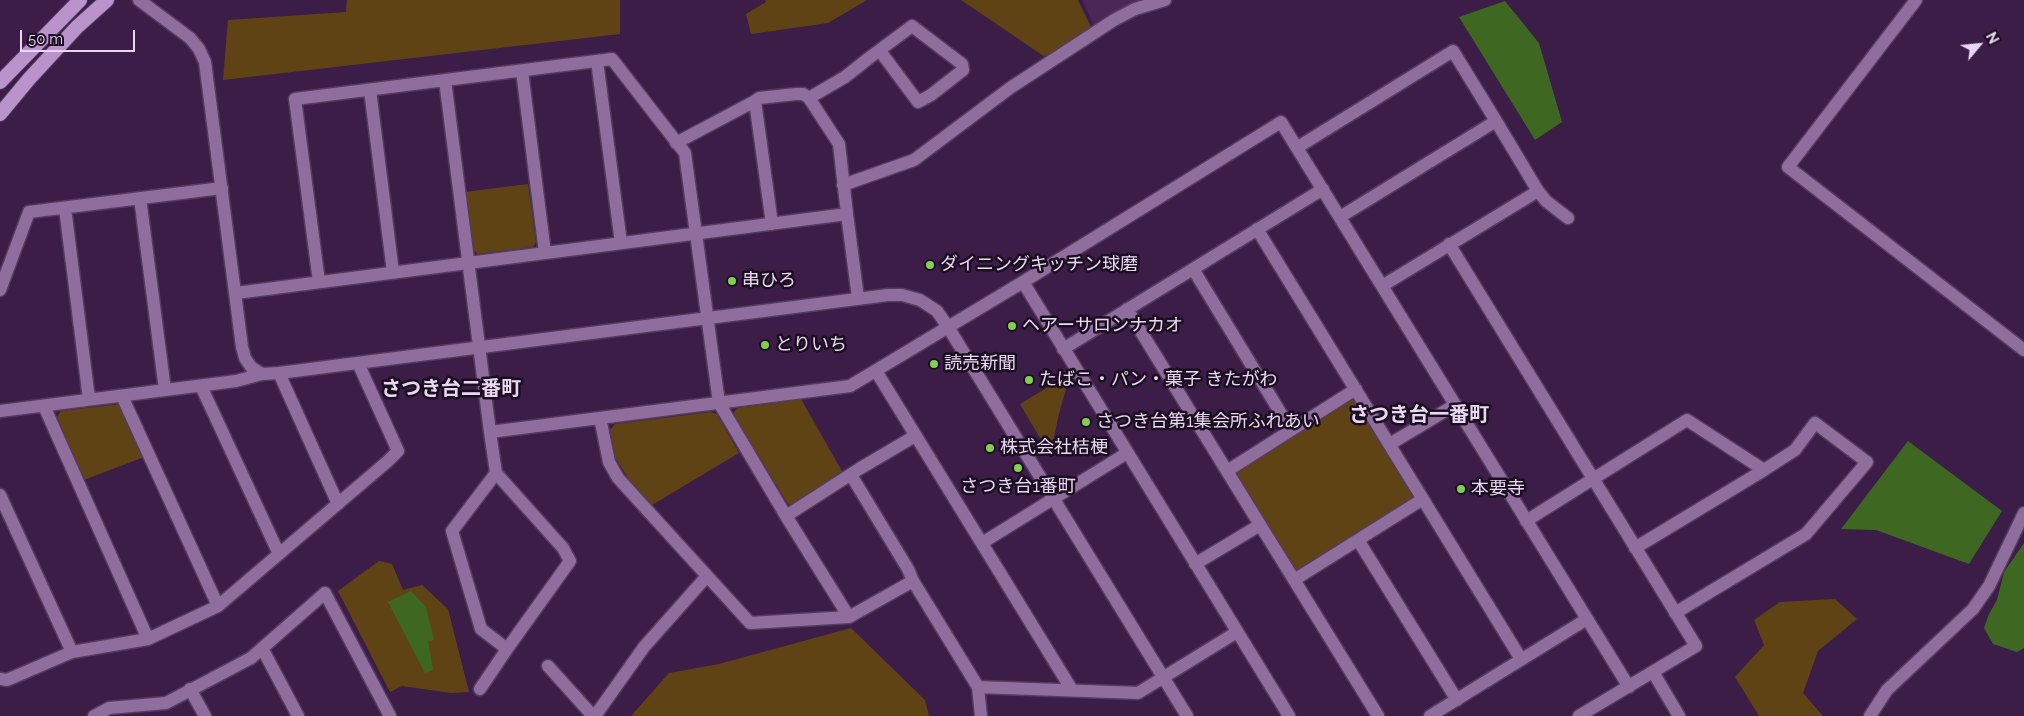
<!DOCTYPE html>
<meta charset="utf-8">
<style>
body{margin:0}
#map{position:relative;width:2024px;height:716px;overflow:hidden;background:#3b1d47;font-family:Raleway,sans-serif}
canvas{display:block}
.north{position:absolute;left:1954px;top:20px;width:50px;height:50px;-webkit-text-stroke:4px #1b0e21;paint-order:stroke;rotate:62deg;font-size:14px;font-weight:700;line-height:20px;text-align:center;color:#ead8f3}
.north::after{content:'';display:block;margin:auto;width:18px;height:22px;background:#ead8f3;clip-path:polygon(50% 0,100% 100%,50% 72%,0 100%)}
.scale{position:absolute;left:20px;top:30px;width:115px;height:22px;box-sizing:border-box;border:2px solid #ead8f3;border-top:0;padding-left:6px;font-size:15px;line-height:18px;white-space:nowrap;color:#ead8f3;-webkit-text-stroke:4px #1b0e21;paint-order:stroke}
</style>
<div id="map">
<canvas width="2024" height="716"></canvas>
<div class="north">N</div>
<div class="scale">50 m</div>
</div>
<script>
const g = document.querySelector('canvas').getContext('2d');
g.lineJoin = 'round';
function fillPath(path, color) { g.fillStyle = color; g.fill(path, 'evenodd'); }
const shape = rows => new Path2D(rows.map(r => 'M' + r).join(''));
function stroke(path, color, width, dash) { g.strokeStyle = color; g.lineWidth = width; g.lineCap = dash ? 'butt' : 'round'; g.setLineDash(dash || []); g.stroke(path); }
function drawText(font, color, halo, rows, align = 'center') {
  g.font = font + ' Raleway,"Noto Sans JP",sans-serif'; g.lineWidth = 5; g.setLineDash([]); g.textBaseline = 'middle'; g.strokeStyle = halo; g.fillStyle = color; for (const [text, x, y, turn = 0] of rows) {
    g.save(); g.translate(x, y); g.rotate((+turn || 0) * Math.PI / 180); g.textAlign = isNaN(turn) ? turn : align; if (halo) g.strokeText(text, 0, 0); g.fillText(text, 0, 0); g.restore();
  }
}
fillPath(shape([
 [1082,0,1147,0,1095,28]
]), '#492757');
fillPath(shape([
 [347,0,620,0,620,34,223,80,228,20,346,12],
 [765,0,867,0,828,23,751,34,746,14,766,2],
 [961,0,1078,0,1092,29,1048,59],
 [528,184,536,242,533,247,478,254,473,250,465,192],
 [1070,374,1058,418,1050,455,1020,404],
 [801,399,843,473,794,505,788,504,733,414,737,408],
 [1351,399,1358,402,1412,494,1413,500,1299,571,1294,569,1235,476,1238,470],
 [120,404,144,457,84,480,57,417,61,411],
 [711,412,717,414,739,453,652,505,633,486,615,457,610,430,615,424],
 [379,561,392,564,403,590,422,585,448,609,469,692,451,693,402,686,390,692,338,591],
 [1835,599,1857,619,1818,651,1803,693,1823,716,1759,716,1735,677,1764,645,1754,620,1780,602],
 [851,628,925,700,929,716,631,716,669,673,719,664]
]), '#604315');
fillPath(shape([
 [1505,1,1539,43,1562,122,1535,140,1459,17],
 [1908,441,2002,511,1969,564,1876,530,1841,529],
 [2024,543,2024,648,2017,652,1993,644,1984,628,1989,614,1997,600,2004,572],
 [411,591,426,607,434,640,428,641,433,670,425,673,388,602]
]), '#3e6821');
const minor = shape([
 [1916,0,1788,167,2024,350],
 [597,61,621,243],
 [522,71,545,253],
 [445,80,490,432,850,386,1023,282,1281,122,1629,687],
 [370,90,393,272],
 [809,98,845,77,869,58,912,26,962,64,963,70,931,95,918,102,880,51],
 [755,101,759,98,796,94,803,94,809,98,839,144,847,214],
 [676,143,755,101,772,224],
 [1298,147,1453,51,1496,121,1538,191,1382,286],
 [843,185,914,160,1010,88,1114,20,1135,9,1165,0],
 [1538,191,1546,201,1568,218],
 [140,198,165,390],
 [65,208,89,399],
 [1340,217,1496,121],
 [1257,229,1521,659],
 [1449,244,1696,646,1579,716],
 [1193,269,1291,430],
 [319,282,295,99,612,59,685,153,719,403,786,516],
 [1023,282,1289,716],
 [0,290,29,212,222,188],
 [236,293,847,214,858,298],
 [1127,309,1378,716],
 [1063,349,1323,189],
 [876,371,1072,690],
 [279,373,338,504],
 [201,386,279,554],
 [122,396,218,606],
 [44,406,148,639],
 [0,411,236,381,262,374],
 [600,418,609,462,618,478,750,623,849,617,913,581],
 [1390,444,1455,405],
 [1227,471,1356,389],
 [496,473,452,531,481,629,507,649],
 [851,475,908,569,913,581,978,687,981,716],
 [0,495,72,652],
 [1526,521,1687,420,1764,470,1795,450,1815,423,1867,462,1806,534,1675,613],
 [1358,540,1457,700],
 [982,543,1127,453],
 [1635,548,1764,470],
 [1195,564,1260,525],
 [1294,580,1423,499],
 [849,617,786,516,859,469,915,436],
 [262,648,298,716],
 [548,666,593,716],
 [1653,672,1679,716],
 [0,679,7,680,72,652,148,639,218,606,388,461,398,451,358,363],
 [978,687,1138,693,1237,632],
 [190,689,205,716],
 [480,689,507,649,570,561,563,548,496,473,490,432],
 [94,716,109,708,166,703,251,658,325,593,390,716],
 [595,716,644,647,707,576],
 [1430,716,1587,619],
 [1870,716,1887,690,1973,609,1989,586,2024,513]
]);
const tertiary = shape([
 [139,0,190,38,199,49,205,62,242,347,245,358,251,367,262,374,279,373,888,295,902,295,920,300,937,311,948,327,1187,716]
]);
const trunk = shape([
 [0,82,80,0],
 [0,114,29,79,77,27,107,0]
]);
stroke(minor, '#553b60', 15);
stroke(tertiary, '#553b60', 15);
stroke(trunk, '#553b60', 16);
stroke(minor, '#8f6e9e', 12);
stroke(tertiary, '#8f6e9e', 12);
stroke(trunk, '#ba93cc', 14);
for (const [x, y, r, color] of [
 [930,265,5,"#83d04f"],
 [732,281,5,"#83d04f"],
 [1012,326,5,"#83d04f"],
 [765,345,5,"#83d04f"],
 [934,364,5,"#83d04f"],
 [1029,380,5,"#83d04f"],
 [1086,422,5,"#83d04f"],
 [990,448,5,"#83d04f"],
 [1018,468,5,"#83d04f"],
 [1461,489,5,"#83d04f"]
]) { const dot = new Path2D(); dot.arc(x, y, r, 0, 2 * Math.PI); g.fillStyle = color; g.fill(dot); stroke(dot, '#1b0e21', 2); }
drawText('18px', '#ead8f3', '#1b0e21', [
 ["ダイニングキッチン球磨",940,265],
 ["串ひろ",742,281],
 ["ヘアーサロンナカオ",1022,326],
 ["とりいち",775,345],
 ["読売新聞",944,364],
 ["たばこ・パン・菓子 きたがわ",1039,380],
 ["さつき台第1集会所ふれあい",1096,422],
 ["株式会社桔梗",1000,448],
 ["さつき台1番町",1018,487,"center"],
 ["本要寺",1471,489]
], 'left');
drawText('bold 20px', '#ead8f3', '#1b0e21', [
 ["さつき台二番町",451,389],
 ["さつき台一番町",1419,415]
]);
</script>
